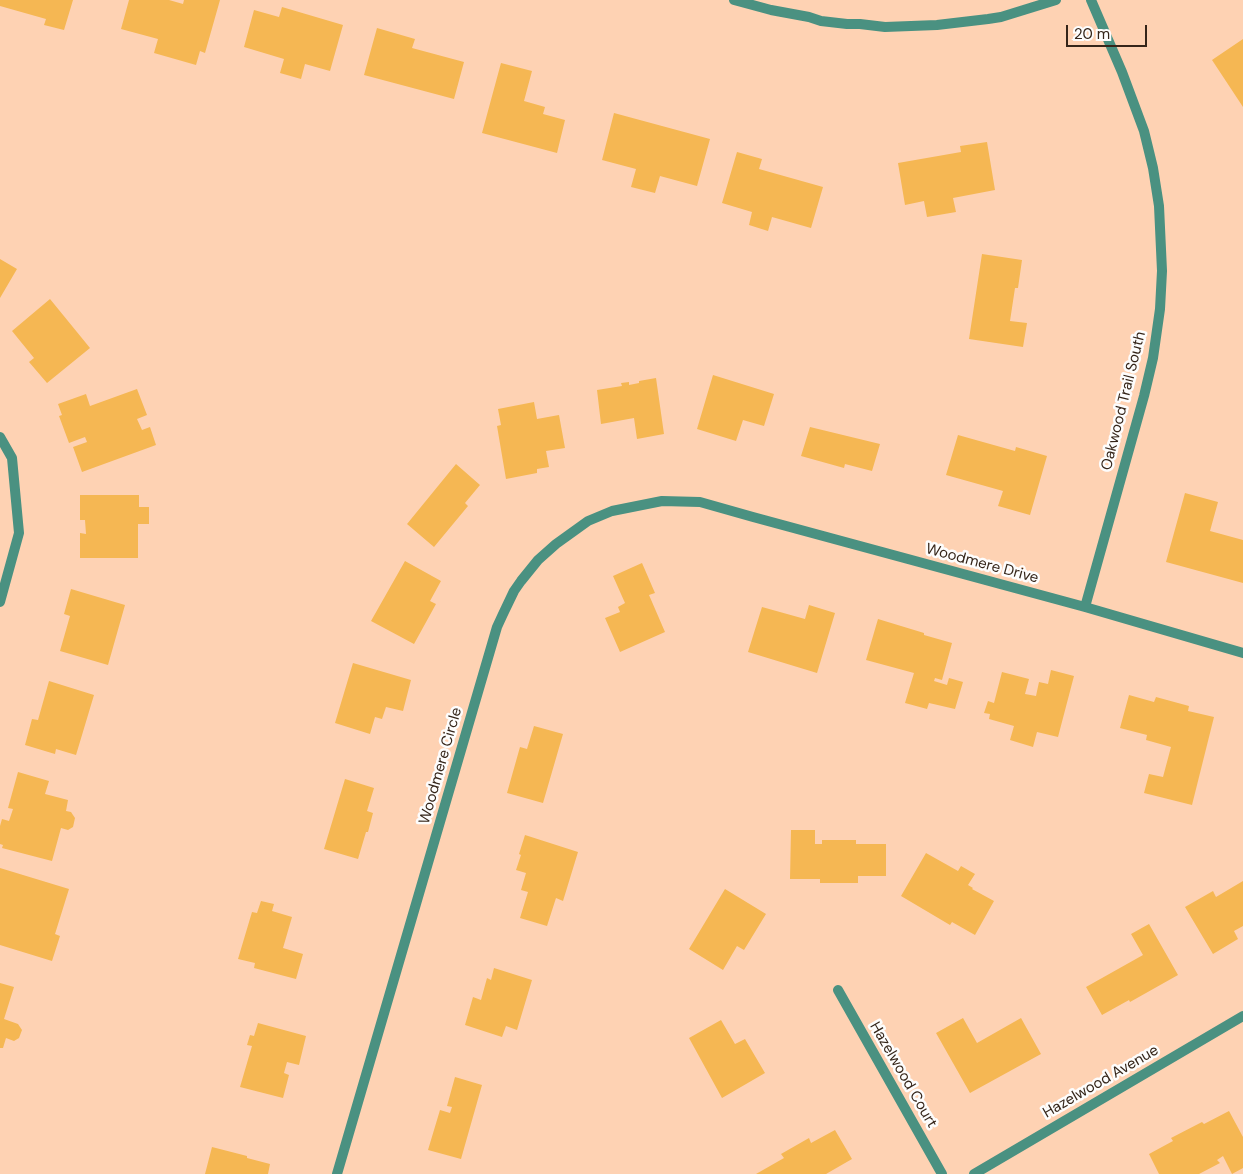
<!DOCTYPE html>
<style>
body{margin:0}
#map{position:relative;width:1243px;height:1174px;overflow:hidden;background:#fed2b3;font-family:"DM Sans",sans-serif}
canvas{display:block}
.scale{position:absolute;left:1066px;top:25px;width:81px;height:22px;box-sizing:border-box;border:2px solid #352519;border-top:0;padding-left:6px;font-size:15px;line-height:18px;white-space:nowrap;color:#352519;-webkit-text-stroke:4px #fdfdfd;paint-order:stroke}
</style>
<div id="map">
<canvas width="1243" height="1174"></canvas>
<div class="scale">20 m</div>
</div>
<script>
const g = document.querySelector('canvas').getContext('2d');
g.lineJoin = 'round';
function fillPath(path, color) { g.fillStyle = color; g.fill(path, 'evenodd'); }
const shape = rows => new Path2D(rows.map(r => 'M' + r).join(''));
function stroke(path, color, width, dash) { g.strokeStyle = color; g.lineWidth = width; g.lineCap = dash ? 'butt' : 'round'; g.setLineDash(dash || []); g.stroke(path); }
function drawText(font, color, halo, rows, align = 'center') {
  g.font = font + ' "DM Sans",sans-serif'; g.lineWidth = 5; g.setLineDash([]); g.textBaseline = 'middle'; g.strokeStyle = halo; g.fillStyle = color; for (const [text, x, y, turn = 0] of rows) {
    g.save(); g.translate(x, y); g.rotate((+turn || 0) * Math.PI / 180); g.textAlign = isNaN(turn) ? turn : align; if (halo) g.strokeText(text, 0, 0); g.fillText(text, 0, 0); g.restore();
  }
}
fillPath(shape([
 [0,0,73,0,64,30,44,25,46,19,0,6],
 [129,0,169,0,183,4,184,0,220,0,205,53,200,51,196,65,154,53,158,39,121,29],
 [282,7,343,25,330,71,305,64,301,79,280,73,284,59,244,47,254,10,279,17],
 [377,28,415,39,412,48,464,62,454,99,364,75],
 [1243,39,1243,107,1212,60],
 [501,63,532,71,524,101,545,107,543,114,565,120,557,153,482,133],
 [614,113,710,139,697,186,660,176,655,193,631,187,636,169,602,160],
 [987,142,995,190,953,198,956,212,927,217,924,201,905,205,898,163,961,152,960,146],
 [737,152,762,159,759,169,823,187,811,228,772,217,768,231,749,225,752,212,722,203],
 [982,254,1022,260,1018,288,1015,288,1010,321,1027,323,1023,347,969,339],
 [0,259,17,269,0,298],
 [50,299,90,348,47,383,29,362,34,358,12,331],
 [713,375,774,394,764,426,743,420,736,441,697,429],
 [656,378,664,434,637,439,634,418,601,424,597,390,622,386,621,383,629,382,629,385,639,383,639,381],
 [137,389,147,415,137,419,142,430,150,427,156,445,82,472,73,447,87,442,85,437,69,443,59,416,62,415,58,404,86,394,90,406],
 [534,402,537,419,559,415,565,448,546,451,549,467,537,469,537,473,506,479,497,426,501,425,498,409],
 [810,427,880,444,872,471,845,464,844,468,801,456],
 [958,435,1015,451,1016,447,1047,456,1030,515,998,506,1003,491,946,475],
 [456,464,480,485,465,503,468,506,434,547,407,524],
 [1185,493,1218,502,1210,531,1243,540,1243,583,1166,562],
 [80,495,139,495,139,507,149,507,149,524,138,524,138,558,80,558,80,533,86,534,85,520,80,520],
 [405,561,441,581,430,601,436,604,414,644,371,621],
 [642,563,655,593,649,595,665,632,620,652,605,618,620,612,618,607,625,603,613,576],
 [71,589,125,605,108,665,60,651,70,616,64,614],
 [809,605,835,613,817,673,748,652,762,607,805,619],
 [878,619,924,633,924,635,952,643,942,680,935,678,934,681,947,685,949,678,963,682,955,709,929,703,927,709,905,703,914,673,866,660],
 [353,663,411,680,403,711,386,707,382,719,375,717,370,734,335,723],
 [1051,670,1074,676,1058,737,1037,732,1033,747,1010,740,1014,726,989,719,990,714,984,713,988,701,994,703,1002,672,1029,679,1025,694,1036,696,1039,682,1048,684],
 [49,681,94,695,76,755,56,749,55,754,25,745,32,719,38,720],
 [1129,695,1154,702,1156,697,1189,706,1188,711,1214,717,1192,805,1144,793,1149,774,1163,777,1171,747,1146,740,1147,735,1120,728],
 [534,726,563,734,543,803,507,793,520,747,527,749],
 [18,772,49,781,45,794,68,800,66,811,71,812,75,818,73,827,68,830,61,828,52,861,2,848,3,845,0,844,0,826,2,819,9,821,13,809,8,808],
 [345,779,374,788,367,811,373,813,368,832,366,832,358,859,324,849],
 [791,830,815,830,815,844,822,844,822,840,856,840,856,844,886,844,886,876,858,876,858,883,820,883,820,879,790,879],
 [525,835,578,852,563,901,556,898,547,926,520,918,528,892,521,890,526,873,516,870,521,855,519,854],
 [926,853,958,871,961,866,975,874,968,885,973,888,972,889,994,901,975,935,952,922,950,925,901,896],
 [0,868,69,889,55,934,60,936,52,961,0,945],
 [1243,881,1243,926,1234,931,1238,939,1213,954,1185,907,1213,891,1216,897],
 [725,889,766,914,744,950,737,946,723,970,689,949],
 [261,901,274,904,272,911,292,917,283,948,303,954,296,979,254,968,255,963,238,959,252,912,257,913],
 [1149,924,1178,975,1130,1002,1129,1000,1102,1015,1086,987,1143,955,1131,934],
 [494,968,532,980,517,1030,506,1026,502,1037,465,1025,473,997,481,1000,487,978,491,980],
 [0,983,14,987,4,1019,18,1024,22,1030,19,1038,14,1041,6,1038,3,1048,0,1048],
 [963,1018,977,1043,1021,1018,1041,1054,970,1093,936,1033],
 [721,1020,735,1044,745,1039,765,1073,722,1098,689,1038],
 [258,1023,306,1036,299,1065,287,1062,284,1073,289,1075,283,1098,240,1087,252,1046,247,1045,250,1035,254,1036],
 [455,1077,482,1085,461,1159,428,1150,440,1110,450,1113,452,1107,447,1106],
 [1229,1111,1243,1137,1243,1168,1232,1174,1223,1156,1217,1160,1220,1163,1199,1174,1159,1174,1149,1154,1173,1141,1171,1138,1202,1122,1204,1124],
 [835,1130,852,1159,826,1174,756,1174,784,1158,781,1154,809,1138,811,1143],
 [212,1147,247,1156,247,1158,270,1164,268,1174,205,1174]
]), '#f5b753');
stroke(shape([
 [734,0,771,10,809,17,821,21,847,24,860,24,885,27,937,25,988,19,1001,17,1056,0],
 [0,437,12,458,19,533,0,602],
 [1085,607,1144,396,1153,358,1160,309,1162,271,1159,206,1153,168,1144,131,1122,72,1091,0],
 [838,990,942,1174],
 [337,1174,497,627,503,614,514,591,521,581,538,560,556,544,588,521,612,511,662,501,700,502,753,517,1085,607,1243,653],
 [974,1174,1243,1016]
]), '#4a9181', 10);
drawText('15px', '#352519', '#fdfdfd', [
 ["Oakwood Trail South",1124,401,-76],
 ["Woodmere Drive",982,564,15],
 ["Woodmere Circle",441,766,-74],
 ["Hazelwood Court",903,1075,60],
 ["Hazelwood Avenue",1101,1082,-30]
]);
</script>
